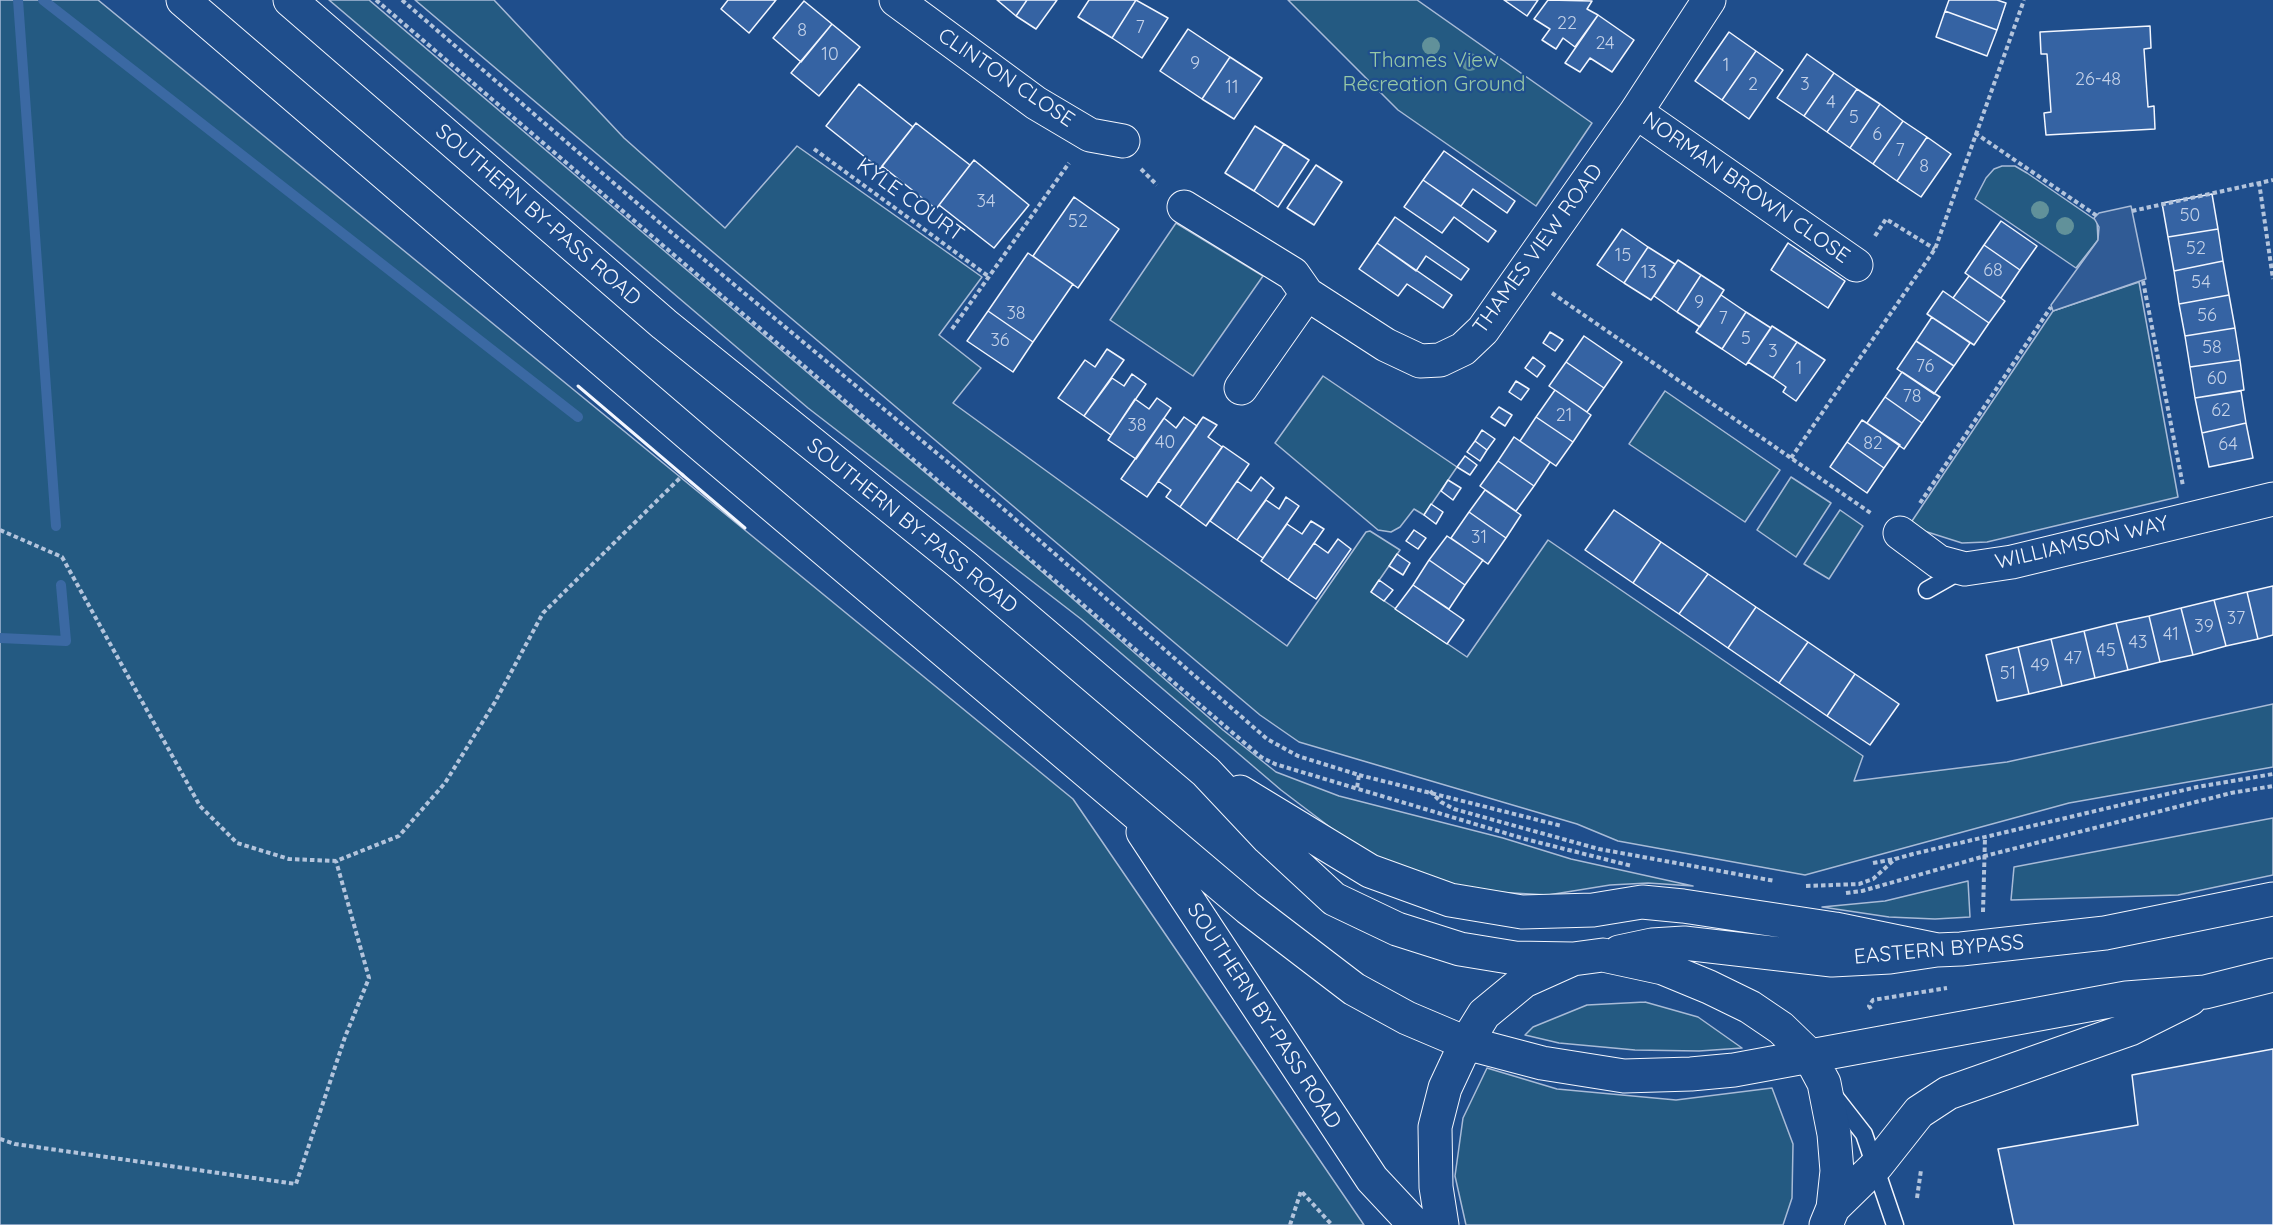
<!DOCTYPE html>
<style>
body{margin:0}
canvas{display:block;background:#1f4e8c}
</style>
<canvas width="2273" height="1225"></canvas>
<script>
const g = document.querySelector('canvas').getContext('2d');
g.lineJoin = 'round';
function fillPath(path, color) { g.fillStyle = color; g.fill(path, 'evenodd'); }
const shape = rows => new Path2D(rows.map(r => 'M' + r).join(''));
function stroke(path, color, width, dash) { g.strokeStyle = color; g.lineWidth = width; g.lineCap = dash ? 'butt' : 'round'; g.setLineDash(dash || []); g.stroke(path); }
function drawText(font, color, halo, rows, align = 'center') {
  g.font = font + ' Quicksand,sans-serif'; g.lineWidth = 4.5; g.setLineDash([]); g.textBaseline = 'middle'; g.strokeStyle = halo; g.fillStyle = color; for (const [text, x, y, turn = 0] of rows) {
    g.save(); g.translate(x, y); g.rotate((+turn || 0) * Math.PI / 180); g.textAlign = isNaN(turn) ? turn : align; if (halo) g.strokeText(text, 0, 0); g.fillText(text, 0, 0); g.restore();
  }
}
const green = shape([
 [0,0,98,0,1073,799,1364,1225,0,1225,0,0],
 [329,0,369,0,1033,564,1223,730,1276,772,1339,796,1503,838,1571,859,1693,886,1648,883,1610,885,1548,895,1495,892,1456,886,1378,857,1339,834,1281,790,1081,619,808,408,329,0],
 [415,0,494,0,624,138,725,228,797,146,982,277,939,335,981,368,953,403,1287,646,1366,532,1370,531,1400,550,1371,592,1467,657,1548,540,1863,756,1854,781,2007,762,2273,704,2273,767,2069,803,1805,875,1618,841,1577,824,1299,742,1260,715,415,0],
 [1288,0,1417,0,1592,123,1536,206,1398,110,1288,0],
 [2002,166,2015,166,2027,173,2097,221,2098,240,2076,268,1975,199,1986,178,1994,169,2002,166],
 [1176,223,1263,276,1193,376,1110,320,1176,223],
 [2139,282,2178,497,1987,542,1962,543,1921,530,1910,524,2053,311,2139,282],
 [1323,376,1457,467,1424,515,1414,509,1400,527,1391,532,1378,530,1275,443,1323,376],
 [1665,391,1780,470,1745,522,1629,444,1665,391],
 [1791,477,1831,503,1796,557,1757,530,1791,477],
 [1840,510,1863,526,1829,579,1804,564,1840,510],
 [2273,818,2273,875,2178,895,2011,900,2014,867,2273,818],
 [1968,881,1970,917,1935,919,1889,917,1822,907,1885,901,1968,881],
 [1645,1002,1698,1017,1742,1048,1699,1051,1635,1050,1559,1043,1525,1035,1533,1027,1587,1005,1645,1002],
 [1487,1068,1557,1089,1676,1100,1772,1088,1793,1144,1792,1198,1783,1225,1466,1225,1455,1176,1463,1118,1487,1068]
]);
fillPath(green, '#245a82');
stroke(green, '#a8bbd7', 1.5);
const parking = shape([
 [2131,206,2146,279,2053,311,2051,305,2098,240,2099,227,2094,218,2099,213,2131,206]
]);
fillPath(parking, '#305b95');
stroke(parking, '#a8bbd7', 1.5);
stroke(shape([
 [18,0,56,526],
 [43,0,578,417],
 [0,638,66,641,61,585]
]), '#3b69a3', 10);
const building = shape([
 [728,0,776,0,749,33,721,9,728,0],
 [997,0,1027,0,1016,16,997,0],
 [1027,0,1057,0,1036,29,1016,16,1027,0],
 [1089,0,1136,0,1112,38,1078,17,1089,0],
 [1136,0,1168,18,1142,58,1112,38,1136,0],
 [1504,0,1538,0,1527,16,1504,0],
 [1548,0,1592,1,1587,9,1598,15,1575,47,1563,38,1556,49,1542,40,1550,29,1534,19,1548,0],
 [1949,0,1997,0,2006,3,1997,30,1945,11,1949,0],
 [804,1,832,24,801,62,773,38,804,1],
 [1945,11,1997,30,1987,56,1936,37,1945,11],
 [1598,15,1634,40,1612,72,1590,58,1580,72,1565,63,1598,15],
 [832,24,860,47,819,96,791,73,832,24],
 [2150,26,2151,48,2144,49,2148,107,2154,106,2155,129,2046,135,2044,113,2051,112,2047,54,2041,54,2040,32,2150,26],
 [1188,29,1230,57,1202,99,1160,71,1188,29],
 [1729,32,1756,51,1722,100,1695,81,1729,32],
 [1756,51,1783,70,1749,119,1722,100,1756,51],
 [1807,54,1834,73,1804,116,1777,98,1807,54],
 [1230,57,1262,78,1234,119,1202,99,1230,57],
 [1834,73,1857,89,1827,132,1804,116,1834,73],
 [859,84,913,127,880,169,826,126,859,84],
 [1857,89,1880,104,1850,148,1827,132,1857,89],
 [1880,104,1903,121,1873,164,1850,148,1880,104],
 [1903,121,1927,137,1897,181,1873,164,1903,121],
 [916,123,970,165,936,209,882,166,916,123],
 [1255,126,1284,144,1254,191,1225,173,1255,126],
 [1927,137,1951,154,1921,197,1897,181,1927,137],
 [1284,144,1309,160,1278,207,1254,191,1284,144],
 [1444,151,1515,201,1507,213,1473,189,1461,206,1423,180,1444,151],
 [974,160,1029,205,994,248,939,205,974,160],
 [1316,165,1342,182,1314,225,1287,208,1316,165],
 [1423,180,1496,231,1488,242,1454,217,1442,233,1404,207,1423,180],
 [2212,194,2218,229,2168,237,2162,203,2212,194],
 [1074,197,1119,229,1078,288,1033,256,1074,197],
 [1395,217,1469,269,1461,280,1426,256,1416,271,1377,243,1395,217],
 [2001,221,2037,246,2020,270,1984,245,2001,221],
 [1622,229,1648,247,1624,283,1597,265,1622,229],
 [2218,229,2223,261,2174,271,2168,237,2218,229],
 [1377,243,1452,295,1443,308,1407,284,1398,296,1359,269,1377,243],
 [1788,243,1845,281,1828,308,1771,270,1788,243],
 [1984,245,2020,270,2001,298,1965,273,1984,245],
 [1648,247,1675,264,1651,300,1624,283,1648,247],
 [1028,253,1073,284,1033,342,988,311,1028,253],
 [1678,260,1701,275,1677,312,1654,296,1678,260],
 [2223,261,2229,295,2179,304,2174,271,2223,261],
 [1701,275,1724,290,1700,327,1677,312,1701,275],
 [1969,276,2005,301,1989,323,1953,298,1969,276],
 [1943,291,1989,323,1974,345,1927,314,1943,291],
 [1721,295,1746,312,1722,349,1696,332,1721,295],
 [2229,295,2235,328,2185,336,2179,304,2229,295],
 [988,311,1033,342,1013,372,967,341,988,311],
 [1746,312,1771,328,1746,365,1722,349,1746,312],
 [1932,317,1970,343,1954,366,1916,341,1932,317],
 [1772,326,1797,342,1773,378,1748,362,1772,326],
 [2235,328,2240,360,2190,367,2185,336,2235,328],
 [1550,332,1563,340,1555,351,1543,343,1550,332],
 [1584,336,1622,362,1604,388,1566,362,1584,336],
 [1916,341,1954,366,1934,394,1897,369,1916,341],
 [1797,342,1825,360,1796,401,1783,392,1786,387,1773,378,1797,342],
 [1107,349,1124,360,1084,416,1058,398,1085,360,1095,367,1107,349],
 [1533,357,1545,366,1537,377,1525,368,1533,357],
 [2240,360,2244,390,2195,398,2190,367,2240,360],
 [1566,362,1604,388,1587,412,1549,386,1566,362],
 [1902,372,1940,397,1922,423,1885,397,1902,372],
 [1132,374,1146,384,1111,435,1084,416,1112,378,1124,386,1132,374],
 [1516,381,1529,389,1521,400,1509,392,1516,381],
 [1555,390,1591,415,1573,442,1536,417,1555,390],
 [2241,391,2246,423,2202,433,2195,398,2241,391],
 [1885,397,1922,423,1904,449,1867,423,1885,397],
 [1157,398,1171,408,1136,459,1108,440,1135,399,1149,409,1157,398],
 [1499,407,1512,415,1505,426,1491,417,1499,407],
 [1184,417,1197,426,1147,497,1121,479,1164,418,1176,428,1184,417],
 [1203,417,1217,425,1208,437,1222,447,1180,507,1166,497,1171,490,1158,481,1203,417],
 [1536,417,1573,442,1556,466,1520,441,1536,417],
 [1862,420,1900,445,1884,468,1847,442,1862,420],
 [2246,423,2253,458,2209,467,2202,433,2246,423],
 [1482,430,1495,439,1487,450,1475,441,1482,430],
 [1514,437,1550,462,1534,486,1498,461,1514,437],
 [1475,441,1487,450,1480,461,1467,452,1475,441],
 [1847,442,1884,468,1867,493,1830,467,1847,442],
 [1223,446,1249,464,1206,526,1180,507,1223,446],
 [1465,456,1477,465,1470,475,1457,467,1465,456],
 [1498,461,1534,486,1516,511,1480,486,1498,461],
 [1261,477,1274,488,1237,540,1210,521,1237,481,1251,491,1261,477],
 [1448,480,1461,488,1453,500,1441,491,1448,480],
 [1485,490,1521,515,1506,538,1469,512,1485,490],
 [1286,497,1299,506,1263,558,1237,540,1266,500,1279,509,1286,497],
 [1431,504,1443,512,1436,524,1424,515,1431,504],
 [1614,510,1661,542,1633,583,1585,550,1614,510],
 [1469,512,1506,538,1488,564,1451,538,1469,512],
 [1311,521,1324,529,1288,580,1261,561,1287,524,1302,534,1311,521],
 [1414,530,1426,538,1418,549,1406,541,1414,530],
 [1447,536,1483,560,1465,585,1429,560,1447,536],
 [1338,539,1351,549,1316,599,1288,580,1314,543,1328,553,1338,539],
 [1661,542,1708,574,1679,614,1633,583,1661,542],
 [1397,554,1410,563,1403,575,1389,566,1397,554],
 [1429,560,1465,585,1449,609,1413,585,1429,560],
 [1708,574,1756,607,1728,648,1679,614,1708,574],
 [1379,580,1393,590,1384,601,1371,592,1379,580],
 [1413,585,1464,620,1447,644,1395,609,1413,585],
 [2273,586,2273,635,2258,639,2247,592,2273,586],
 [2247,592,2258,639,2226,646,2214,600,2247,592],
 [2214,600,2226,646,2193,655,2181,608,2214,600],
 [1756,607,1808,642,1779,683,1728,648,1756,607],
 [2181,608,2193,655,2160,662,2149,616,2181,608],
 [2149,616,2160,662,2128,670,2116,623,2149,616],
 [2116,623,2128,670,2095,678,2084,631,2116,623],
 [2084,631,2095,678,2062,686,2051,639,2084,631],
 [2051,639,2062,686,2029,694,2018,647,2051,639],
 [1808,642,1855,674,1827,716,1779,683,1808,642],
 [2018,647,2029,694,1997,701,1986,655,2018,647],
 [1855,674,1899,704,1870,745,1827,716,1855,674],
 [2273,1049,2273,1225,2014,1225,1998,1149,2138,1125,2132,1075,2273,1049]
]);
fillPath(building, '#3563a3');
stroke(building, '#f2f6ff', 1.5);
const service = shape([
 [1927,590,1964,569],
 [1832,1093,1864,1134,1895,1225]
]);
const minor = shape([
 [896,0,1036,103,1090,135,1123,141],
 [1636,112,1856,265],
 [1184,207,1293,274,1307,294],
 [1241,388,1307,294,1386,345,1420,361,1440,360,1463,349,1483,330,1636,112,1709,0],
 [1900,533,1939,562,1965,569,2012,562,2273,499]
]);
const trunk = shape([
 [183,0,705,448,1248,908,1354,989,1407,1018,1466,1043,1542,1063,1624,1076,1691,1074,1734,1070,2126,998,2205,992,2273,975],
 [290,0,664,324,965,567,1206,772,1268,838,1334,899,1397,929,1460,949,1515,958,1573,959],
 [1240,792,1370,871,1450,900,1522,912,1593,910,1642,902,1683,906,1835,929,1937,950],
 [1143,832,1372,1179,1415,1225],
 [1619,952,1652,945,1684,943,1832,960,1890,957,1937,950,1961,949,2105,933,2273,899],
 [1833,1208,1877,1165,1919,1112,1948,1093,2130,1029,2190,999],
 [1442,1225,1436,1187,1435,1127,1445,1088,1466,1043,1484,1014,1524,981,1573,959,1603,955,1663,968,1709,987,1750,1007,1781,1028,1809,1055,1824,1083,1834,1134,1837,1171,1833,1208,1826,1225]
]);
stroke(service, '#f2f6ff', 19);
stroke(minor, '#f2f6ff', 35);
stroke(trunk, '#f2f6ff', 35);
stroke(shape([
 [376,0,1261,757,1275,764,1525,839,1632,866],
 [402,0,660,223,992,499,1267,739,1298,756,1359,775,1357,788],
 [1975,133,2097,216],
 [814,149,988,276],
 [1141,169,1157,185],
 [2259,182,2273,279],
 [2132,211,2273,180],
 [1875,236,1886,219,1935,249],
 [2143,281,2183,486],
 [1552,293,1872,514],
 [952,329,1069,163],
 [1791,458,1935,249,2024,0],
 [1920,503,2051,307],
 [0,530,62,557,200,806,237,843,289,859,336,861,399,836,445,783,495,702,543,613,684,474],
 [1359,775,1562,826],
 [1430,791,1441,802,1454,809,1599,849,1775,881],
 [1873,863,1895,859],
 [1806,886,1859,884,1873,879,1895,859,1913,854,2197,787,2273,774],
 [1846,893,1862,891,1985,856,2231,793,2273,786],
 [1983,912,1985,837],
 [1871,1009,1869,1006,1873,1000,1947,988],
 [0,1139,15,1144,296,1184,345,1037,369,978,336,861],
 [1917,1198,1921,1170],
 [1290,1225,1301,1191,1332,1225]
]), '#b3c4dc', 4, [4.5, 3]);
stroke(service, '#1f4e8c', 16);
stroke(minor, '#1f4e8c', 33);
stroke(trunk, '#1f4e8c', 33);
stroke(shape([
 [578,386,745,528]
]), '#f2f6ff', 3);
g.fillStyle = '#61919a';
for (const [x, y] of [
 [1431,46],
 [1470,62],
 [2040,210],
 [2065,226]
]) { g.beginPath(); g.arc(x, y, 9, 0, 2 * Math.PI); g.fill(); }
drawText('18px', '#c3d1e8', null, [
 ["22",1567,24],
 ["7",1140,28],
 ["8",802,31],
 ["24",1605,44],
 ["10",830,55],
 ["9",1195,64],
 ["1",1726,66],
 ["26-48",2098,80],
 ["2",1753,85],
 ["3",1805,85],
 ["11",1232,88],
 ["4",1831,103],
 ["5",1854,118],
 ["6",1877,135],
 ["7",1900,151],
 ["8",1924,167],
 ["34",986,202],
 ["50",2190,216],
 ["52",1078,222],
 ["52",2196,249],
 ["15",1623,256],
 ["68",1993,271],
 ["13",1649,273],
 ["54",2201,283],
 ["9",1699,303],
 ["38",1016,314],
 ["56",2207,316],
 ["7",1723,319],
 ["5",1746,339],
 ["36",1000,341],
 ["58",2212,348],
 ["3",1773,352],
 ["76",1925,367],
 ["1",1799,369],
 ["60",2217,379],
 ["78",1912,397],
 ["62",2221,411],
 ["21",1564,416],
 ["38",1137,426],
 ["40",1165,443],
 ["82",1873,444],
 ["64",2228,445],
 ["31",1479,538],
 ["37",2236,619],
 ["39",2204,627],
 ["41",2171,635],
 ["43",2138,643],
 ["45",2106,651],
 ["47",2073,659],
 ["49",2040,666],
 ["51",2008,674]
]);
drawText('21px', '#97c8a6', '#1f4e8c', [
 ["Thames View",1434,61],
 ["Recreation Ground",1434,85]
]);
drawText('21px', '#f2f6ff', '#1f4e8c', [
 ["CLINTON CLOSE",1006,78,34],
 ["NORMAN BROWN CLOSE",1746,188,35],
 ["KYLE COURT",910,200,36],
 ["SOUTHERN BY-PASS ROAD",538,215,41],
 ["THAMES VIEW ROAD",1538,249,-54],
 ["SOUTHERN BY-PASS ROAD",912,526,39],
 ["WILLIAMSON WAY",2082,543,-13],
 ["EASTERN BYPASS",1939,950,-5],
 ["SOUTHERN BY-PASS ROAD",1264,1016,57]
]);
</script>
